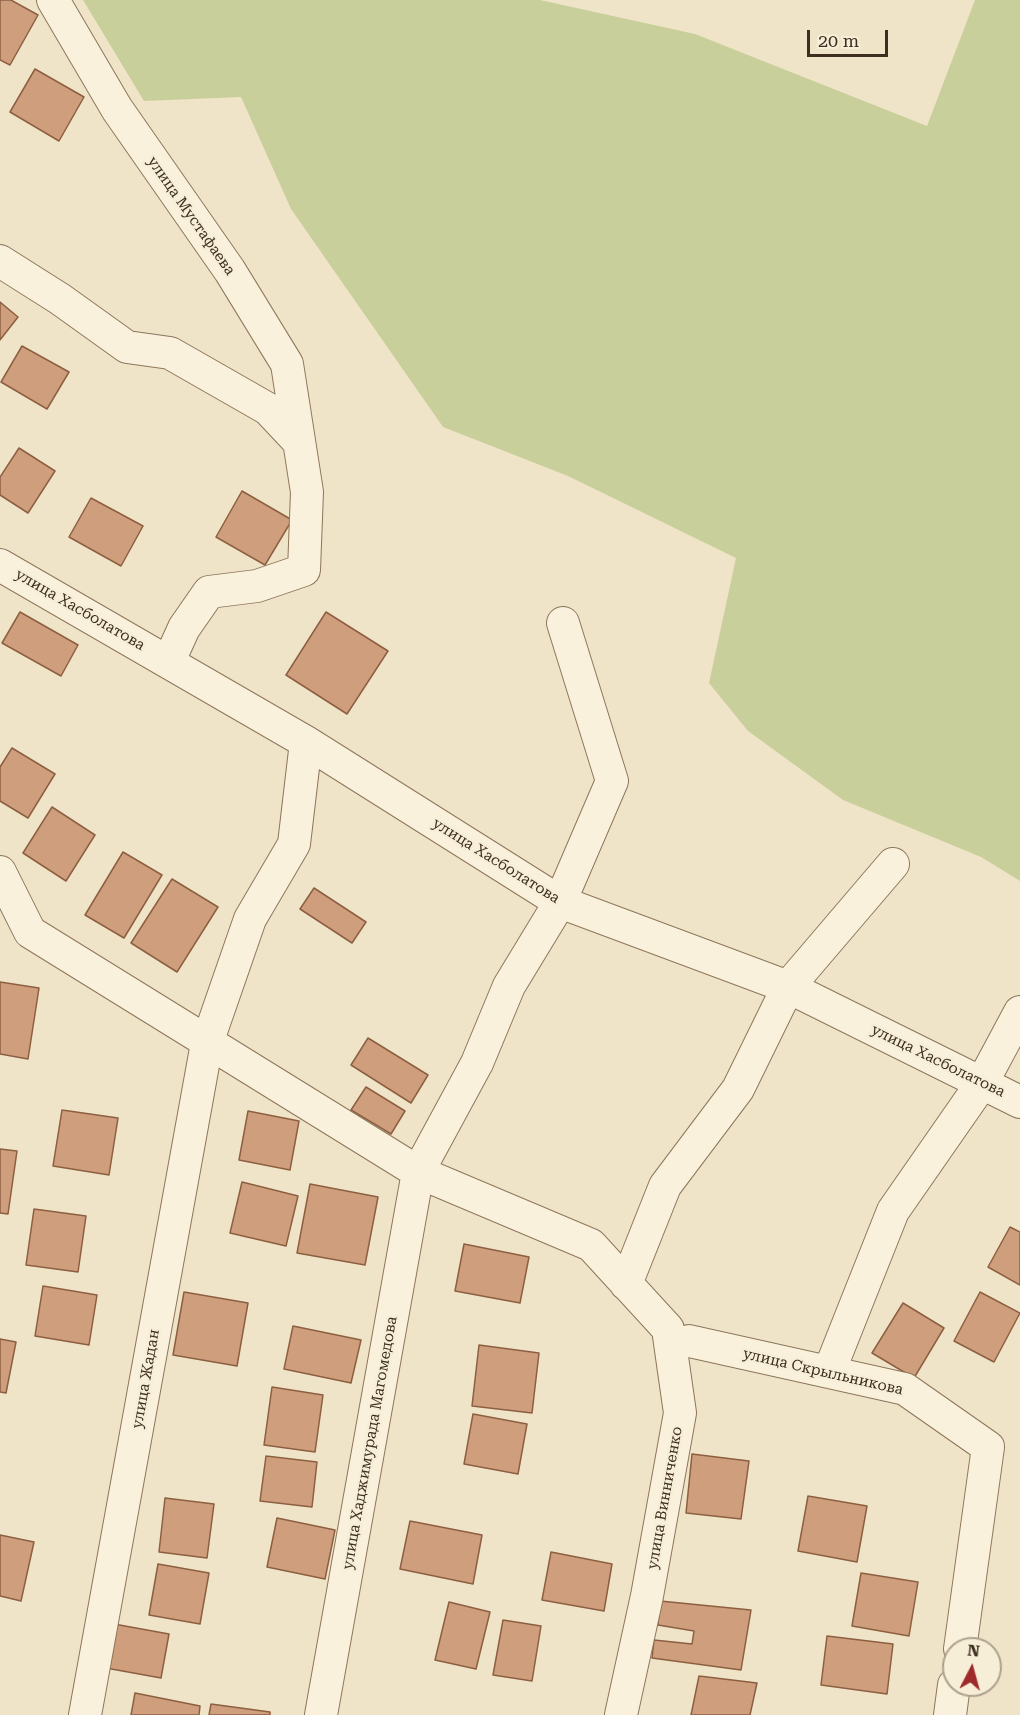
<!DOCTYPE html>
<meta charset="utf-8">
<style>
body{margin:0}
#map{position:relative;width:1020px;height:1715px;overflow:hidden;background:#f0e4c8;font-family:"Roboto Serif",serif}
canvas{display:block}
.north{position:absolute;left:942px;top:1637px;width:60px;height:60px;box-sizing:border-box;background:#f7eed8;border:2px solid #ada18e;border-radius:50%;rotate:6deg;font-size:16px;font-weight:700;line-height:24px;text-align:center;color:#3d2e20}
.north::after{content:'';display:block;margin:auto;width:21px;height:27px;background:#9e2a2b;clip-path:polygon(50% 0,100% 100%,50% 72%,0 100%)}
.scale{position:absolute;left:807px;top:30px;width:81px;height:27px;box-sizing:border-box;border:3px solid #3d2e20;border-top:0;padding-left:8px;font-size:18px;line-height:21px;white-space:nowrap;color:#3d2e20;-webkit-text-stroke:4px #f7eed8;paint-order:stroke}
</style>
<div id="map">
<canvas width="1020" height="1715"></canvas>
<div class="north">N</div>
<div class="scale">20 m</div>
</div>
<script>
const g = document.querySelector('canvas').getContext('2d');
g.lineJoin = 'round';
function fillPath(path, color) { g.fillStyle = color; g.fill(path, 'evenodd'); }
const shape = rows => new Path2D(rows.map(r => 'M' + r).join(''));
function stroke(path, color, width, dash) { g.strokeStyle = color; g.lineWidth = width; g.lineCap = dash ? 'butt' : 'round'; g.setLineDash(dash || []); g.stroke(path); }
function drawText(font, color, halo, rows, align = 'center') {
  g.font = font + ' "Roboto Serif",serif'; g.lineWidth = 5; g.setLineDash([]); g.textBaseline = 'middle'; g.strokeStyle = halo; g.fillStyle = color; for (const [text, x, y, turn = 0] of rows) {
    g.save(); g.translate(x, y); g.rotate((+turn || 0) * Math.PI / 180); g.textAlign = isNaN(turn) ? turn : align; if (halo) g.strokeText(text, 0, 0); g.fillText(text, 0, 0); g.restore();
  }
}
fillPath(shape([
 [83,0,540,0,695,34,927,126,975,0,1020,0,1020,881,981,857,843,800,748,731,709,683,736,558,568,476,443,427,291,209,241,97,144,101]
]), '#c9cf9b');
const building = shape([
 [0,0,11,0,38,15,10,65,0,60,0,0],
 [35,69,84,97,59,141,10,112,35,69],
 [0,302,18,317,0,340,0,302],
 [22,346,69,372,47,409,1,382,22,346],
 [19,448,55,471,28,513,0,495,0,477,19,448],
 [242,491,292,520,265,565,216,537,242,491],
 [91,498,143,526,121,566,69,537,91,498],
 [20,612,78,645,61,676,2,643,20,612],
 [326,612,388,651,347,714,286,675,326,612],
 [12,748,55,774,28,818,0,801,0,767,12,748],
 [52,807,95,835,66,881,23,853,52,807],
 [123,852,162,875,124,938,85,915,123,852],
 [172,879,218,907,177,972,131,943,172,879],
 [314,888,366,922,352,943,300,909,314,888],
 [0,982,39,988,28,1059,0,1054,0,982],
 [368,1038,428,1075,411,1103,351,1065,368,1038],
 [366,1087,405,1111,391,1134,351,1110,366,1087],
 [62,1110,118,1118,109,1175,53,1166,62,1110],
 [248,1111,299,1121,290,1170,239,1160,248,1111],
 [0,1149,17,1151,8,1214,0,1213,0,1149],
 [242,1182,298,1196,286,1246,230,1233,242,1182],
 [310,1184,378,1197,365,1265,297,1253,310,1184],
 [34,1209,86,1216,78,1272,26,1265,34,1209],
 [1010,1227,1020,1232,1020,1285,988,1267,1010,1227],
 [464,1244,529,1257,520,1303,455,1291,464,1244],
 [43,1286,97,1295,89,1345,35,1336,43,1286],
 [184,1292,248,1303,237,1366,173,1355,184,1292],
 [980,1292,1020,1313,994,1362,954,1341,980,1292],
 [903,1303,944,1328,914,1378,872,1353,903,1303],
 [293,1326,361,1340,351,1383,284,1369,293,1326],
 [0,1339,16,1342,6,1393,0,1392,0,1339],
 [479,1345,539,1353,532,1413,472,1406,479,1345],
 [272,1387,323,1395,315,1452,264,1445,272,1387],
 [473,1414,527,1424,518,1474,464,1464,473,1414],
 [692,1454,749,1461,741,1519,686,1513,692,1454],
 [266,1456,317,1462,312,1507,260,1501,266,1456],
 [808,1496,867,1506,857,1562,798,1551,808,1496],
 [165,1498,214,1504,207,1558,159,1552,165,1498],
 [277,1518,335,1530,325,1579,267,1567,277,1518],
 [410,1521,482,1535,473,1584,400,1569,410,1521],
 [0,1535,34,1542,21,1601,0,1596,0,1535],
 [551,1552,612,1564,604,1611,542,1600,551,1552],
 [158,1564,209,1573,200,1624,149,1615,158,1564],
 [861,1573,918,1582,909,1636,852,1626,861,1573],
 [660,1601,751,1610,741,1670,652,1658,654,1640,692,1644,694,1631,658,1625,660,1601],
 [449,1602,490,1612,476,1669,435,1660,449,1602],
 [503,1620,541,1626,532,1681,493,1675,503,1620],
 [114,1624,169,1634,161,1678,106,1668,114,1624],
 [827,1636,893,1644,887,1694,821,1685,827,1636],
 [699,1676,757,1683,750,1715,691,1715,699,1676],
 [135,1693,200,1706,199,1715,131,1715,135,1693],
 [211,1704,270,1712,270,1715,209,1715,211,1704]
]);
fillPath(building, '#cf9f7d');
stroke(building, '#8d5f41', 1.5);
const street = shape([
 [53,0,117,109,230,271,287,364,307,492,304,570,257,586,209,592,184,628,169,661],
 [0,261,60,299,127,347,170,353,268,409,299,442],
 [0,565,306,742,560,902,788,987,1020,1102],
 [0,872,30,932,418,1172,591,1245,668,1329,680,1413,647,1596,621,1715],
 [626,1284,665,1186,738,1089,788,987,893,864],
 [689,1341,905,1389,988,1447,960,1649],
 [829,1372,893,1211,982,1083,1020,1012],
 [85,1715,207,1043,250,919,294,844,306,742],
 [321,1715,418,1172,477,1063,509,986,560,902,612,781,563,623],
 [950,1715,954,1685]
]);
stroke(street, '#8d765c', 34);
stroke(street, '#faf1dc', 32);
drawText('15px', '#3d2e20', '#f7eed8', [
 ["улица Мустафаева",191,216,55],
 ["улица Хасболатова",80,610,30],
 ["улица Хасболатова",496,861,32],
 ["улица Хасболатова",938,1061,26],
 ["улица Скрыльникова",823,1372,13],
 ["улица Жадан",146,1379,-80],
 ["улица Хаджимурада Магомедова",370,1443,-80],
 ["улица Винниченко",665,1498,-80]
]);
</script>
